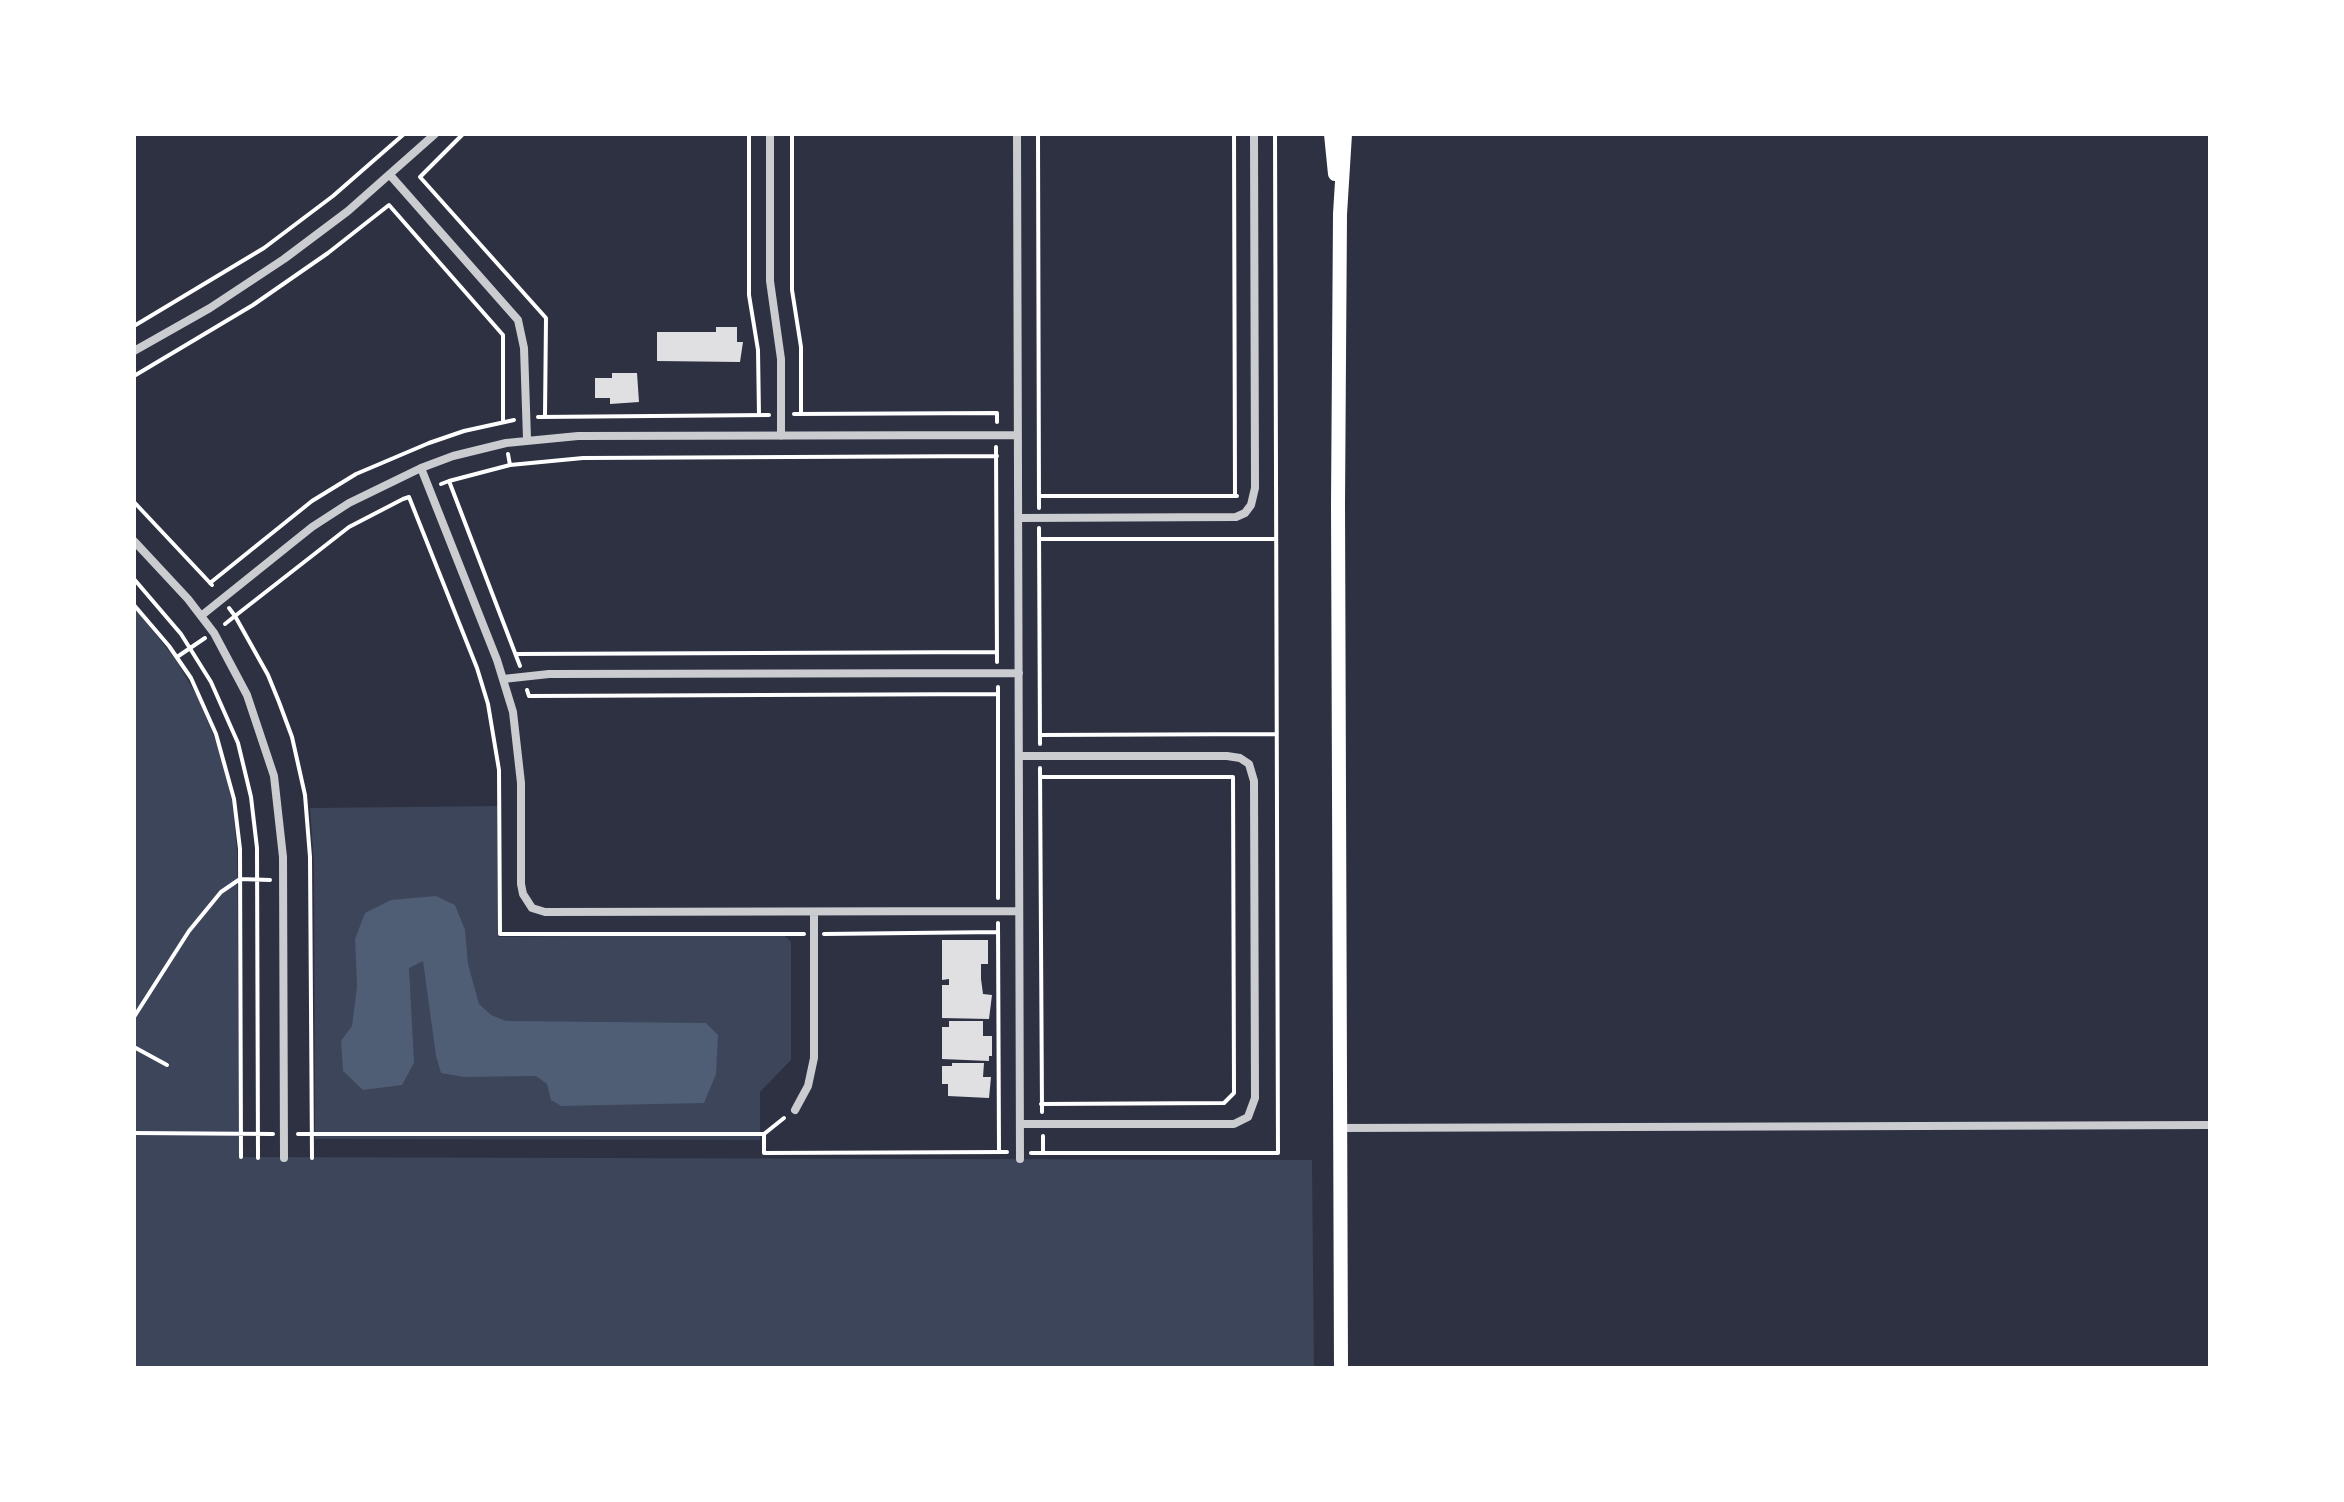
<!DOCTYPE html>
<style>
body{margin:0}
#map{position:relative;width:2344px;height:1502px;overflow:hidden;background:#2d3142;font-family:Lato,sans-serif}
canvas{display:block}
.frame{position:absolute;inset:0;border:136px solid #fff;pointer-events:none}
</style>
<div id="map">
<canvas width="2344" height="1502"></canvas>
<div class="frame"></div>
</div>
<script>
const g = document.querySelector('canvas').getContext('2d');
g.lineJoin = 'round';
function fillPath(path, color) { g.fillStyle = color; g.fill(path, 'evenodd'); }
const shape = rows => new Path2D(rows.map(r => 'M' + r).join(''));
function stroke(path, color, width, dash) { g.strokeStyle = color; g.lineWidth = width; g.lineCap = dash ? 'butt' : 'round'; g.setLineDash(dash || []); g.stroke(path); }
fillPath(shape([
 [134,607,176,660,198,698,221,754,232,801,237,851,240,1157,1312,1160,1314,1368,134,1368],
 [498,806,498,937,782,933,791,942,791,1060,760,1092,760,1140,315,1139,314,864,310,808]
]), '#3c4559');
fillPath(shape([
 [436,896,455,905,465,930,468,964,479,1004,491,1015,506,1021,706,1023,718,1035,716,1074,704,1103,561,1106,551,1100,547,1084,536,1076,464,1077,441,1073,436,1056,423,961,409,968,414,1063,402,1085,363,1090,343,1071,341,1041,352,1026,357,986,355,939,365,913,391,900]
]), '#4f5d75');
fillPath(shape([
 [716,327,737,327,737,342,743,342,740,362,657,361,657,332,716,332],
 [612,373,637,373,639,402,610,404,610,398,595,398,595,378,612,378],
 [942,940,988,940,988,964,981,964,981,979,983,994,992,995,989,1019,942,1018,942,985,949,985,949,979,942,980],
 [949,1021,983,1021,983,1036,992,1036,992,1056,989,1056,989,1061,942,1059,942,1027,949,1027],
 [952,1063,984,1063,983,1077,991,1077,989,1098,948,1096,948,1084,942,1084,942,1066,952,1066]
]), '#e0e0e3');
stroke(shape([
 [749,134,749,295,758,350,759,415],
 [792,134,792,290,801,347,801,414],
 [1038,134,1039,508],
 [1234,134,1235,496],
 [420,177,546,318,545,415],
 [420,177,463,134],
 [134,326,264,248,333,196,404,134],
 [134,376,253,305,328,253,389,205,503,335,503,422],
 [794,414,997,413,997,422],
 [538,417,769,415],
 [996,447,997,662],
 [510,465,583,458,997,456],
 [449,481,510,465,508,454],
 [441,484,449,481,520,666],
 [1039,496,1237,496],
 [134,502,212,585],
 [1039,528,1040,744],
 [1039,539,1276,539],
 [134,579,181,634,211,682,238,743,251,797,257,848,258,1158],
 [210,583,312,501,356,474,429,443,464,431,514,420],
 [134,605,169,646,191,678,216,734,234,799,240,849,241,1157],
 [225,624,235,616,229,608],
 [517,654,997,652],
 [177,657,205,638],
 [998,687,998,898],
 [527,690,529,696,998,694],
 [1040,735,1276,734],
 [1040,768,1042,1112],
 [998,923,999,1152],
 [824,934,998,932],
 [134,1017,189,931,221,892,240,879,270,880],
 [134,1047,167,1065],
 [1041,1104,1224,1103,1234,1093,1233,777,1041,777],
 [784,1118,764,1134,764,1153,1007,1152],
 [134,1133,273,1134],
 [298,1134,764,1134],
 [1031,1153,1278,1153,1275,134],
 [1043,1153,1043,1136],
 [312,1158,310,857,305,795,292,737,279,702,268,675,235,616,349,527,403,499,409,497,477,668,488,704,499,770,500,934,804,934]
]), '#fff', 4);
stroke(shape([
 [770,134,770,281,781,359,781,436],
 [1017,134,1020,1159],
 [390,175,518,320,524,348,527,439],
 [134,351,210,308,284,259,348,211,435,134],
 [421,468,497,660,513,712,521,783,521,884,523,894,532,908,545,912,1019,911],
 [1019,518,1236,517,1245,513,1251,505,1255,488,1254,134],
 [134,541,188,599,214,633,247,695,274,776,283,857,284,1158],
 [201,616,312,527,349,503,421,468,453,456,506,443,578,436,1018,435],
 [503,679,549,674,1019,673],
 [1019,756,1227,756,1240,758,1249,764,1254,781,1255,1098,1248,1117,1234,1124,1020,1124],
 [795,1110,808,1086,814,1058,814,912],
 [1340,1128,2210,1125]
]), '#caccd0', 8);
stroke(shape([
 [1331,134,1335,174],
 [1341,1368,1338,504,1340,214,1345,134]
]), '#fff', 14);
</script>
